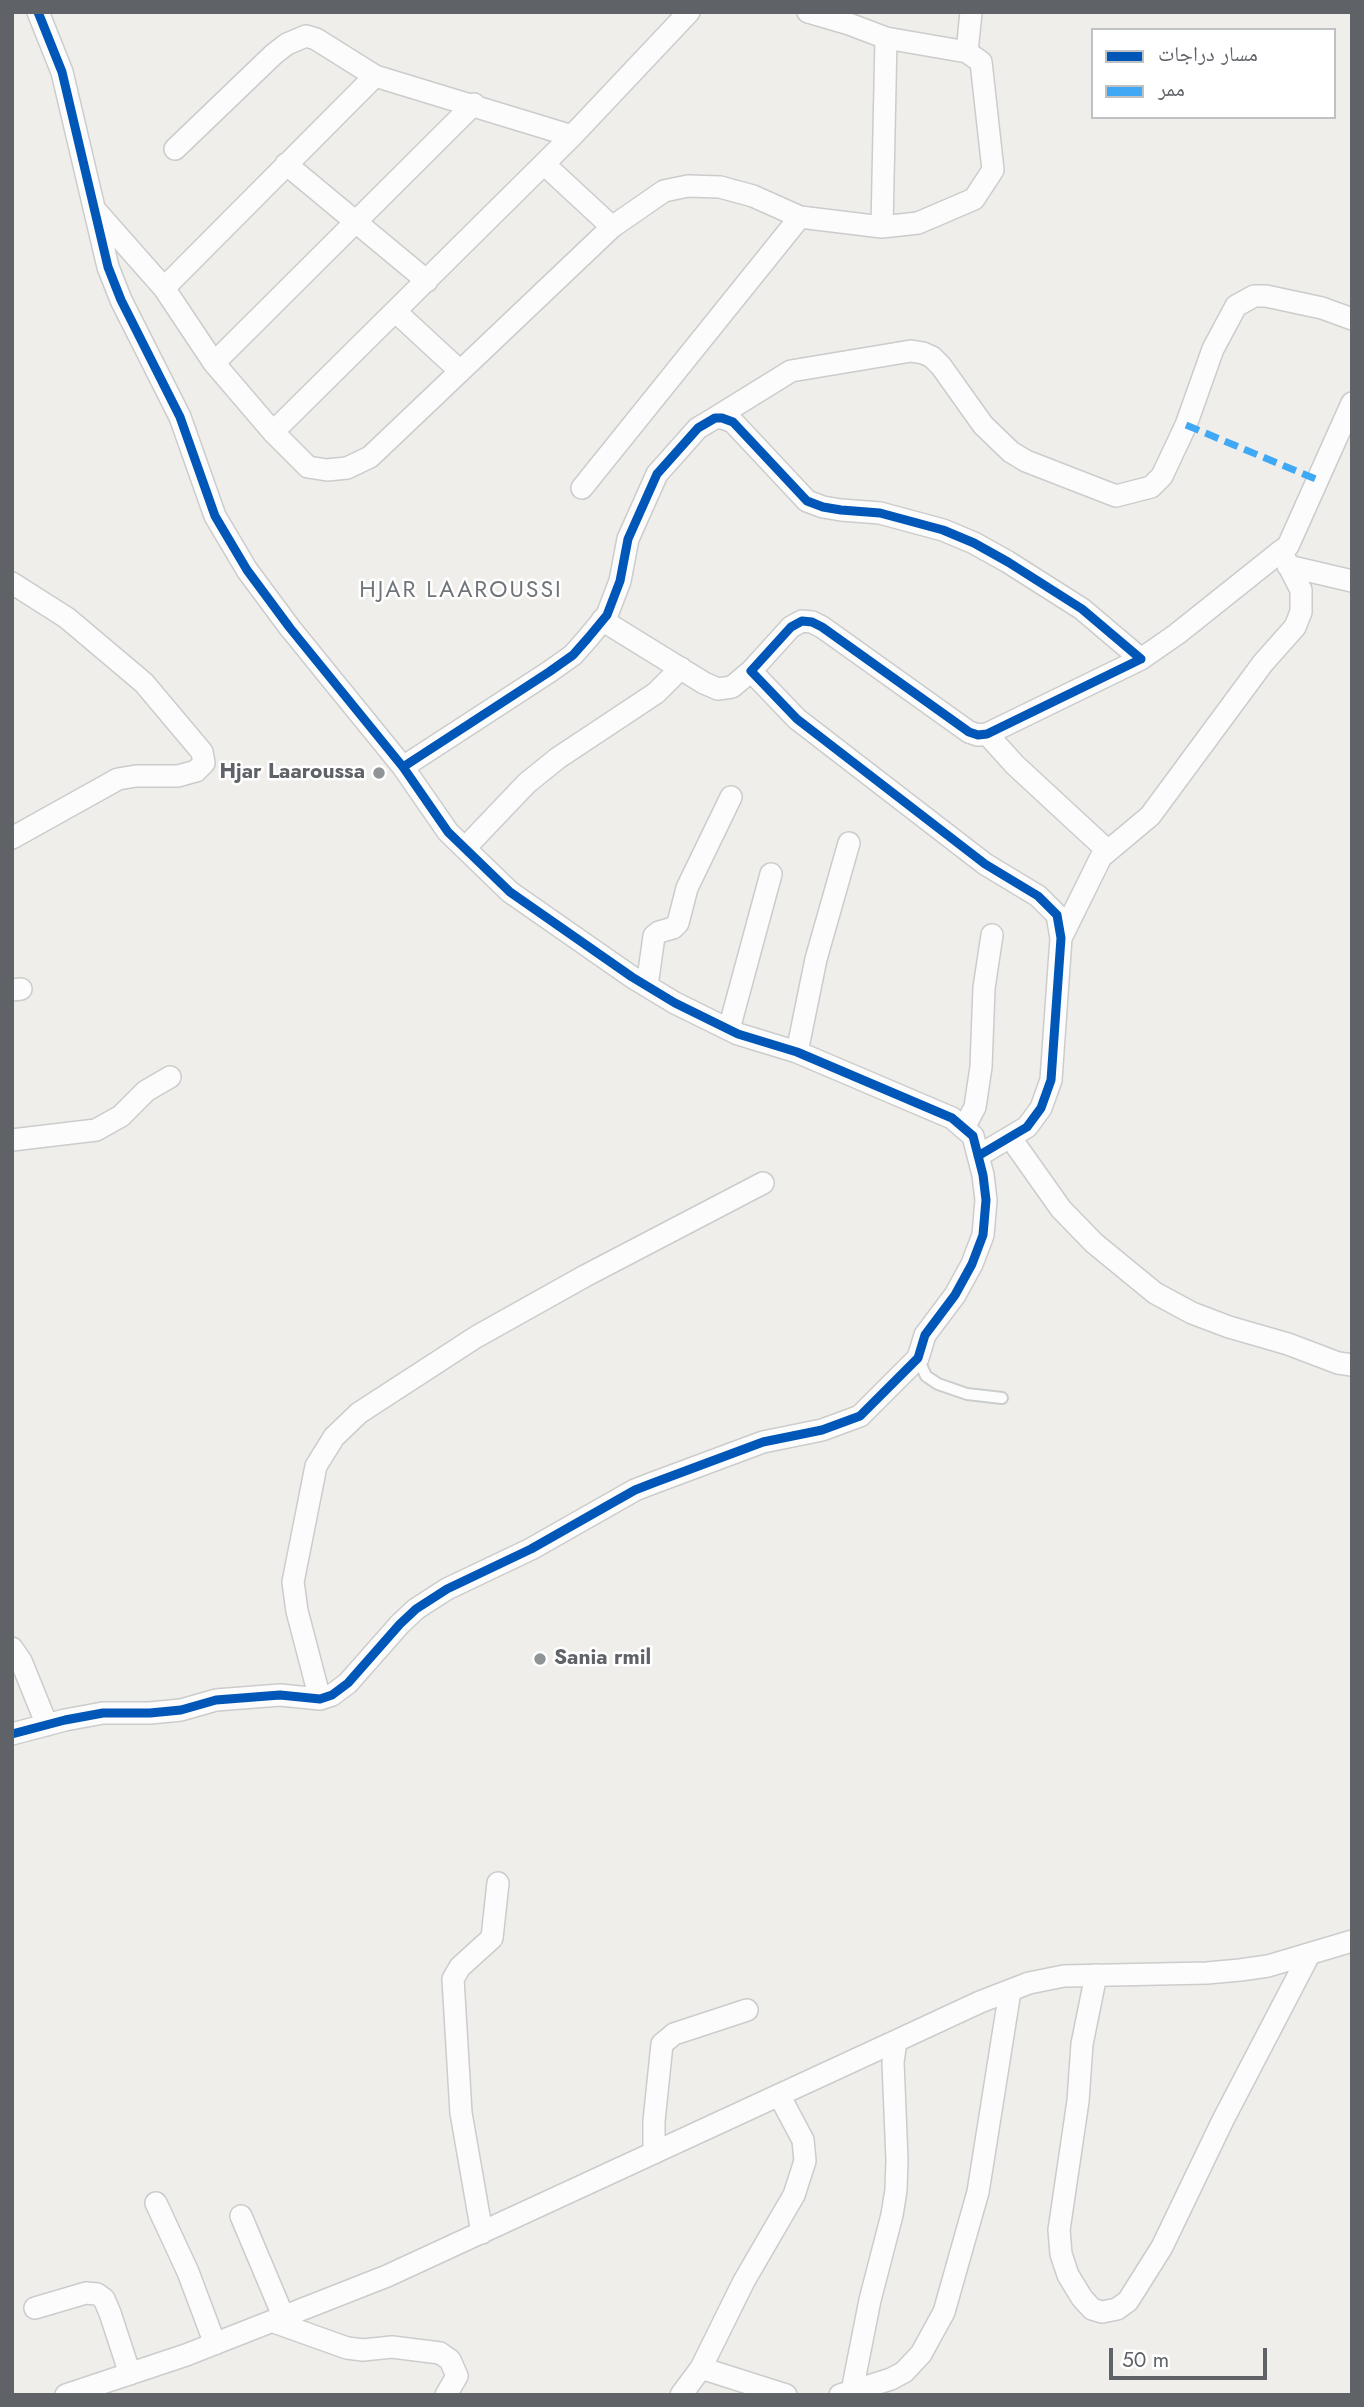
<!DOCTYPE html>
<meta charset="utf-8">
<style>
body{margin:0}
#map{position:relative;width:1364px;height:2407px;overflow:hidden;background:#efeeea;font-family:Jost,"Noto Naskh Arabic",sans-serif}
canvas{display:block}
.frame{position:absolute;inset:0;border:14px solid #5f6368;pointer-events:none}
.legend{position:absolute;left:1091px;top:28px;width:245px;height:91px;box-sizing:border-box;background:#fff;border:2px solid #bfc1c3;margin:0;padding:9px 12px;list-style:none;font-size:21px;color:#5f6368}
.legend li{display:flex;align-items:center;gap:14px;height:35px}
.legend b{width:35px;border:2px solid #bfc1c3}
.scale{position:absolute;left:1109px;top:2348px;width:158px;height:32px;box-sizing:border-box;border:4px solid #5f6368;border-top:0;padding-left:9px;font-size:21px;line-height:24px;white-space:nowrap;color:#5f6368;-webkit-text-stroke:5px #fff;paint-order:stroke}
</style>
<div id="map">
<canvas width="1364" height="2407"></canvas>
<div class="frame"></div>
<ul class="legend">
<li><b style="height:9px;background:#0057b8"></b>مسار دراجات</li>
<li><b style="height:9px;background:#3fa9f5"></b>ممر</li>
</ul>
<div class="scale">50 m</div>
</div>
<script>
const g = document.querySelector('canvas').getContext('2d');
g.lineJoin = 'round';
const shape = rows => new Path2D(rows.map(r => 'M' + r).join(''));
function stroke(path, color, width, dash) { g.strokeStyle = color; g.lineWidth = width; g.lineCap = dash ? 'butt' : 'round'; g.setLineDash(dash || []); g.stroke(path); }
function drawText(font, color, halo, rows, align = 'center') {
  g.font = font + ' Jost,sans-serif'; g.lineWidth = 5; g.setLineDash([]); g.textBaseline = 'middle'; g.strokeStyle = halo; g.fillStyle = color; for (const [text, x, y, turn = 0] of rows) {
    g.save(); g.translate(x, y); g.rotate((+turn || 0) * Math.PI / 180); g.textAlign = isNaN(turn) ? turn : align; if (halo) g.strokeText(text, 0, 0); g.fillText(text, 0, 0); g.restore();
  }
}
const service = shape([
 [918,1358,926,1376,938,1384,967,1394,1002,1398]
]);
const minor = shape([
 [967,52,971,12],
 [175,149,274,54,287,44,306,36,316,39,375,76,572,136],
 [286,164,427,281],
 [544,164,612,227],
 [96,211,164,288,214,363,273,432,308,467,327,470,347,468,370,457,612,227,664,191,688,186,720,187,753,196,800,217,882,227,918,223,974,199,993,170,981,62,967,52,886,38,849,24,808,12],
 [882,227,886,38],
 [164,288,375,76],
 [396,312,460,371],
 [214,363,474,104],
 [715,418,791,371,911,351,923,353,932,357,941,366,983,425,1011,452,1026,461,1116,496,1151,487,1162,476,1186,425,1213,349,1236,306,1254,296,1266,296,1322,308,1352,319],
 [273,432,572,136,689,12],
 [582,488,800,217],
 [1288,566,1352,581],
 [12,583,67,618,144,683,202,752,204,763,196,771,178,776,136,776,118,779,12,838],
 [602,620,704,683,718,689,732,687,751,671],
 [1141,659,1177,634,1281,551],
 [987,734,1015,765,1108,851],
 [403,767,549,672,573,655,588,638,607,615,620,581,628,539,657,474,698,428,715,418,722,418,733,422,807,501,823,507,841,510,880,513,943,530,974,543,1008,562,1082,609,1141,659,987,734,978,735,969,732,822,627,812,622,802,621,791,627,751,671,797,719,985,864,1038,896,1057,915,1061,938,1051,1080,1041,1108,1027,1127,978,1156],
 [465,848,527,783,558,758,656,693,681,668],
 [1061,938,1101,857,1150,816,1263,663,1295,627,1301,612,1301,590,1281,551,1288,546,1352,403],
 [647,986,654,936,659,932,673,928,678,923,687,888,731,797],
 [12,990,21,989],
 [729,1029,771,874],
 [797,1052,816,959,849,843],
 [964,1128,975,1107,981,1067,984,988,992,935],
 [1010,1137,1061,1209,1094,1243,1155,1293,1192,1313,1229,1327,1288,1344,1338,1363,1352,1365],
 [12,1140,96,1130,121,1116,146,1091,170,1077],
 [12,1648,21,1661,47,1725],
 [320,1699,297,1611,293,1582,316,1466,334,1437,359,1413,476,1337,585,1276,763,1183],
 [12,1734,65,1720,103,1713,150,1713,181,1710,216,1700,280,1695,320,1699,332,1695,348,1683,400,1624,416,1609,447,1589,531,1549,635,1490,653,1483,763,1442,822,1430,860,1416,918,1358,925,1335,955,1295,972,1264,983,1235,986,1200,983,1175,973,1136,952,1118,797,1052,738,1034,675,1003,632,977,510,892,448,832,403,767,290,628,247,570,215,516,180,417,121,300,108,267,62,72,38,12],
 [1096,1975,1082,2044,1078,2101,1059,2230,1061,2254,1068,2275,1082,2298,1092,2309,1102,2312,1117,2309,1128,2301,1162,2247,1223,2120,1309,1955],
 [654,2153,654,2121,662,2044,674,2034,747,2010],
 [156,2203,188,2272,215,2344],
 [241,2216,284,2318],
 [482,2233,461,2113,453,1979,460,1967,492,1938,498,1883],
 [35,2308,86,2293,97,2294,104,2299,110,2313,130,2374],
 [274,2322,347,2348,363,2350,392,2347,440,2353,450,2360,457,2376,446,2395],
 [701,2368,744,2281,794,2195,805,2161,803,2140,779,2095],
 [852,2391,870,2300,892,2215,896,2190,897,2160,893,2062,896,2041],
 [66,2395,186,2355,387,2276,896,2041,980,2002,1029,1983,1064,1976,1207,1973,1240,1970,1268,1966,1352,1941],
 [681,2395,701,2368,786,2395],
 [840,2395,891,2379,904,2372,921,2354,944,2312,978,2192,1010,1991]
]);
stroke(service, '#cbcccc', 14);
stroke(minor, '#cbcccc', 24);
stroke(service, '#fdfcfc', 10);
stroke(minor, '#fdfcfc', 21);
stroke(shape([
 [1186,425,1318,480]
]), '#3fa9f5', 7, [14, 7]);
stroke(shape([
 [403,767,549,672,573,655,588,638,607,615,620,581,628,539,657,474,698,428,715,418,722,418,733,422,807,501,823,507,841,510,880,513,943,530,974,543,1008,562,1082,609,1141,659,987,734,978,735,969,732,822,627,812,622,802,621,791,627,751,671,797,719,985,864,1038,896,1057,915,1061,938,1051,1080,1041,1108,1027,1127,978,1156],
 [12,1734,65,1720,103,1713,150,1713,181,1710,216,1700,280,1695,320,1699,332,1695,348,1683,400,1624,416,1609,447,1589,531,1549,635,1490,653,1483,763,1442,822,1430,860,1416,918,1358,925,1335,955,1295,972,1264,983,1235,986,1200,983,1175,973,1136,952,1118,797,1052,738,1034,675,1003,632,977,510,892,448,832,403,767,290,628,247,570,215,516,180,417,121,300,108,267,62,72,38,12]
]), '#0057b8', 9);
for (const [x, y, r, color] of [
 [379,773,7,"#919496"],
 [540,1659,7,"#919496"]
]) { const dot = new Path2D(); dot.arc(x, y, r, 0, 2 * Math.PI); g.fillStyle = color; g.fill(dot); stroke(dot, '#fff', 2.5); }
drawText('bold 21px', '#5f6368', '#fff', [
 ["Hjar Laaroussa",365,773],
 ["Sania rmil",554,1659,"left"]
], 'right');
g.letterSpacing = '2px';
drawText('23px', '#70757a', '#fff', [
 ["HJAR LAAROUSSI",461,591]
]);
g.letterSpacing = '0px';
</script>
